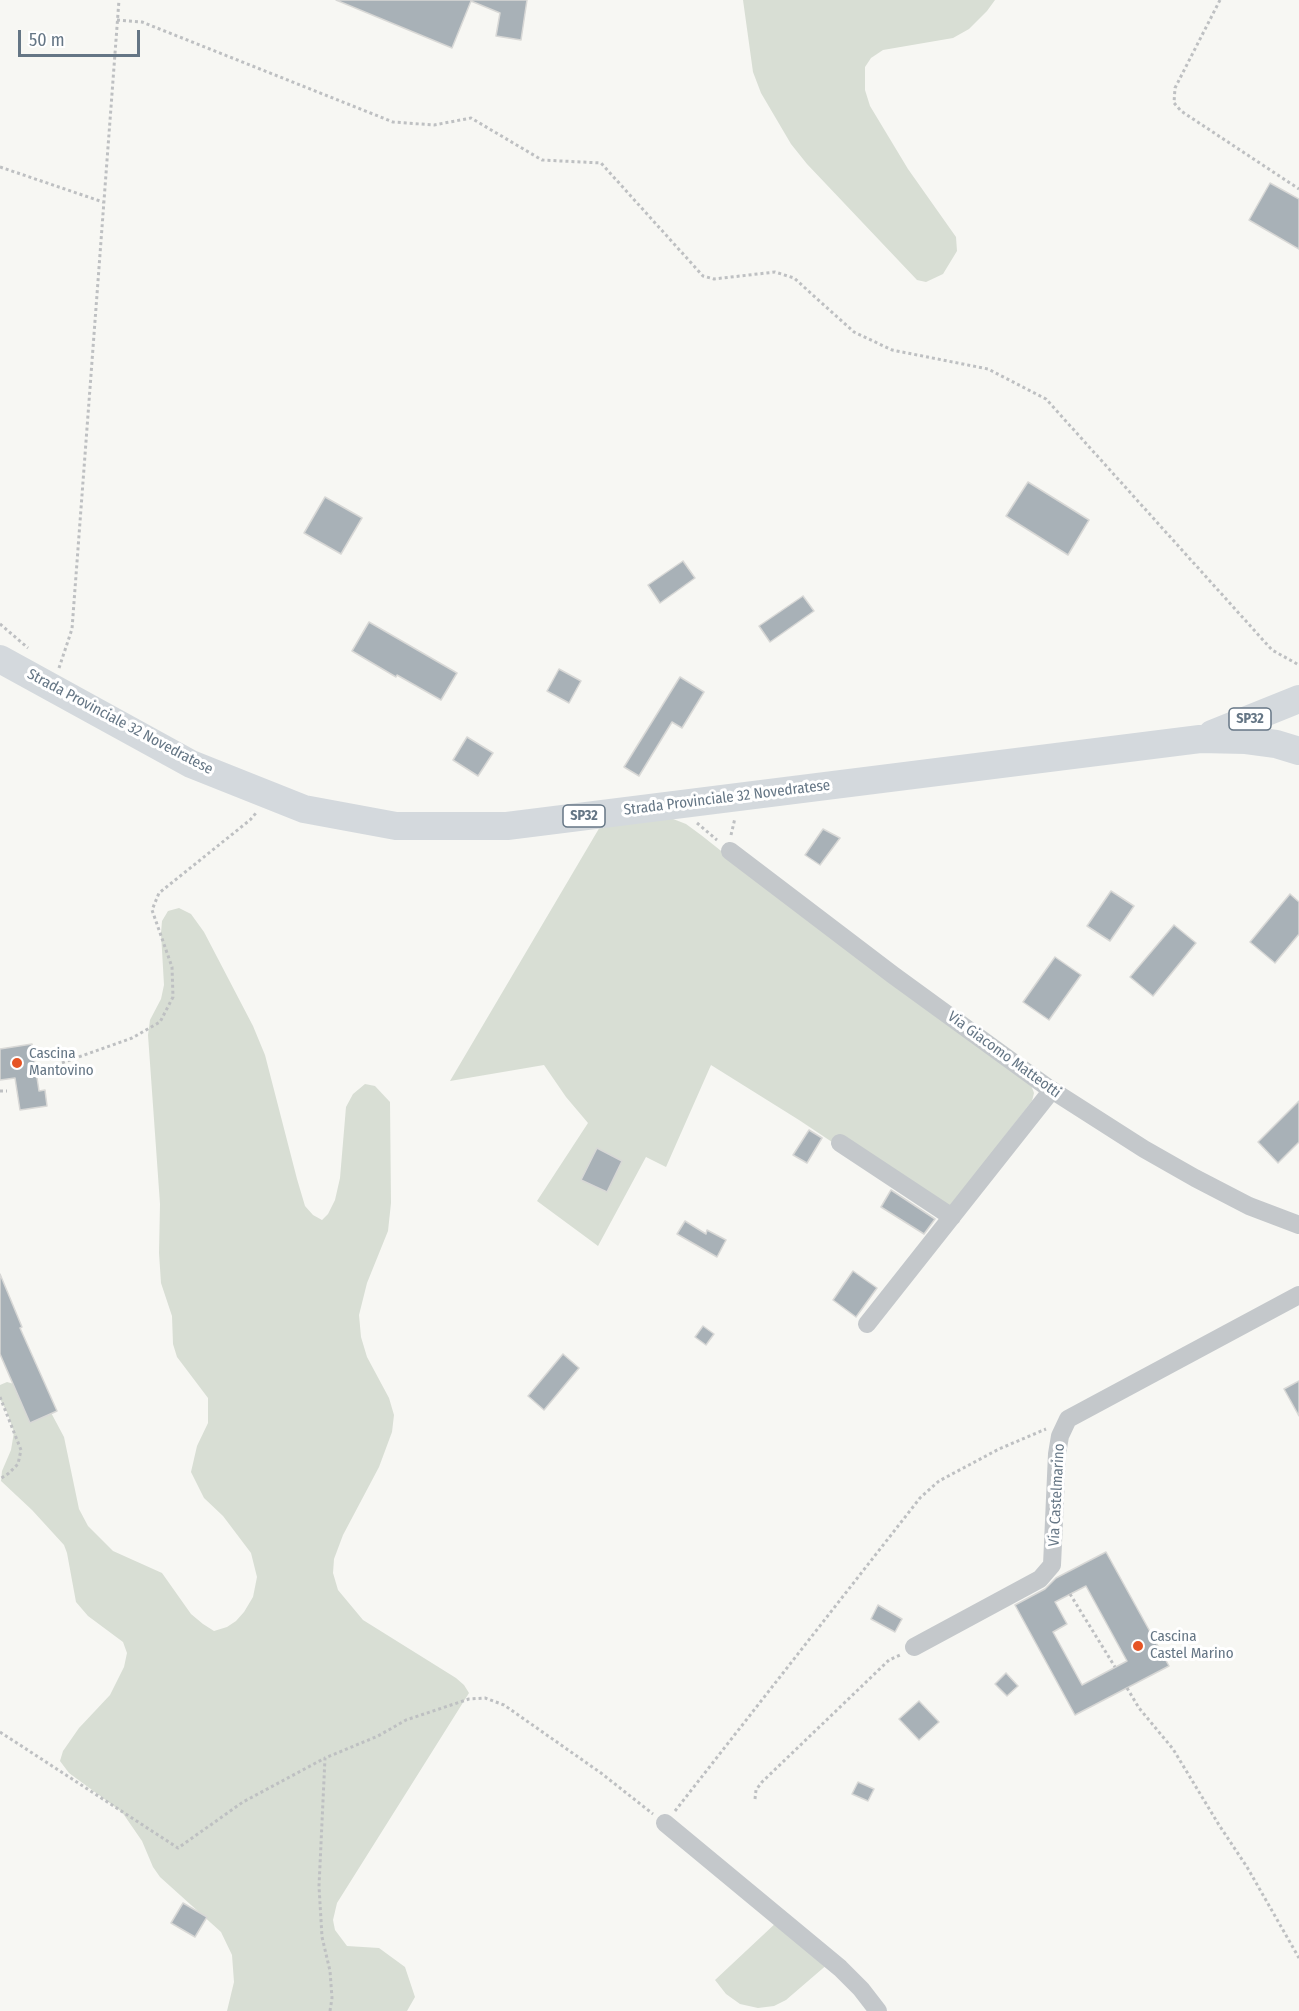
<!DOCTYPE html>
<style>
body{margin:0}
#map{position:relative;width:1299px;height:2011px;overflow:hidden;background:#f7f7f3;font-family:"Fira Sans Condensed",sans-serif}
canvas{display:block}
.scale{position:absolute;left:18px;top:30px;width:122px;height:27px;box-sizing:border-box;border:3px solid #657685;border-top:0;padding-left:8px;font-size:18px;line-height:21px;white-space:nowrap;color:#657685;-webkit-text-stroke:4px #fff;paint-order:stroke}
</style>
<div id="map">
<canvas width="1299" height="2011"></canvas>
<div class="scale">50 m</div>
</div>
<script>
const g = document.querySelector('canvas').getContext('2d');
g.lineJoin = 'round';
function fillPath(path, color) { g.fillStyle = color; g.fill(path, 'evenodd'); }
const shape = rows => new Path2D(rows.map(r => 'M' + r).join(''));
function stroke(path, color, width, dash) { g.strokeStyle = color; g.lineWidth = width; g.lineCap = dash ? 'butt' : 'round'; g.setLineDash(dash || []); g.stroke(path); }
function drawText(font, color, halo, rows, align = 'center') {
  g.font = font + ' "Fira Sans Condensed",sans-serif'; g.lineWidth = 6; g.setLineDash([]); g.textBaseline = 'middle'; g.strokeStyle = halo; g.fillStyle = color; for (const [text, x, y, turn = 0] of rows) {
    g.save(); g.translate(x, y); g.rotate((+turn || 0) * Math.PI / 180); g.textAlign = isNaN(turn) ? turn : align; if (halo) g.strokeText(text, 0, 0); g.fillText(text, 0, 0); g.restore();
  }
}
fillPath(shape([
 [743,0,995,0,987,11,969,29,953,38,883,50,871,58,865,67,865,90,870,106,908,169,956,237,957,251,943,274,926,282,917,280,807,164,791,144,761,93,753,72],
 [668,817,686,824,701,835,826,934,1031,1085,1034,1093,1032,1101,943,1216,799,1120,711,1065,666,1167,646,1157,598,1246,537,1201,588,1123,566,1097,544,1065,450,1081,604,820],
 [179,908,191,914,204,932,253,1026,265,1055,297,1179,305,1206,313,1215,322,1220,328,1214,335,1200,340,1178,346,1107,353,1094,365,1084,375,1086,390,1102,391,1203,388,1231,367,1283,359,1315,361,1337,367,1357,389,1398,394,1415,392,1432,379,1467,343,1535,334,1559,333,1573,338,1590,363,1620,456,1678,464,1685,469,1693,337,1903,333,1920,335,1930,347,1946,379,1948,405,1967,415,1997,407,2011,227,2011,234,1982,232,1955,221,1932,160,1877,153,1867,142,1841,122,1812,69,1773,60,1761,63,1751,79,1728,110,1695,124,1667,127,1653,123,1642,88,1616,76,1602,67,1553,64,1545,32,1510,1,1481,2,1471,11,1450,14,1432,7,1412,0,1399,0,1385,7,1382,14,1384,48,1407,64,1437,79,1509,88,1526,113,1551,162,1573,191,1614,203,1624,214,1631,227,1627,236,1621,244,1612,253,1597,257,1577,251,1553,223,1516,204,1498,191,1472,197,1446,208,1423,208,1398,177,1357,173,1344,172,1316,161,1283,159,1253,160,1204,148,1035,150,1020,161,999,164,985,161,933,162,921,168,911],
 [778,1921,829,1963,786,2000,774,2006,758,2008,740,2004,726,1994,715,1980]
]), '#d8ded4');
const building = shape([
 [336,0,527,0,521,40,496,36,500,13,471,1,452,48,336,0],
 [1270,183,1299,199,1299,249,1249,220,1270,183],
 [1028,482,1089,520,1068,555,1006,516,1028,482],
 [325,497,362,518,341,554,304,533,325,497],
 [683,561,695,578,660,603,648,585,683,561],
 [803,596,814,611,770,642,759,626,803,596],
 [369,622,457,673,441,700,397,675,396,677,352,651,369,622],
 [559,669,581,681,569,703,547,691,559,669],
 [680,677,704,692,682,728,672,722,639,776,624,767,680,677],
 [467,737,493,753,478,776,453,760,467,737],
 [823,829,840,838,820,865,805,855,823,829],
 [1111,891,1134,906,1110,941,1087,926,1111,891],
 [1290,894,1299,902,1299,934,1275,963,1250,942,1290,894],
 [1174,925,1196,943,1153,996,1130,977,1174,925],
 [1055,957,1081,975,1049,1020,1023,1002,1055,957],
 [32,1044,39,1091,45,1090,47,1106,20,1110,15,1078,0,1080,0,1049,32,1044],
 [1299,1101,1299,1142,1278,1163,1258,1142,1299,1101],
 [809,1130,822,1138,807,1163,793,1155,809,1130],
 [597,1148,622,1161,607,1192,581,1180,597,1148],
 [891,1190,935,1219,924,1234,881,1207,891,1190],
 [685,1221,706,1234,707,1230,726,1240,717,1257,677,1234,685,1221],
 [853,1271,877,1288,856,1317,833,1300,853,1271],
 [0,1274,22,1327,20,1328,57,1411,30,1423,0,1354,0,1274],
 [703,1326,714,1334,706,1345,695,1337,703,1326],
 [563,1354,579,1368,544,1410,528,1396,563,1354],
 [1299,1381,1299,1416,1284,1389,1299,1381],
 [1106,1552,1169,1666,1075,1715,1015,1605,1045,1589,1056,1578,1106,1552],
 [1086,1586,1127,1661,1082,1685,1053,1632,1067,1624,1055,1602,1086,1586],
 [878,1605,902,1619,895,1632,871,1619,878,1605],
 [1006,1673,1018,1686,1007,1696,995,1684,1006,1673],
 [919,1701,939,1722,919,1740,899,1719,919,1701],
 [858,1782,874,1789,868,1801,852,1794,858,1782],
 [183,1903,207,1917,195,1937,171,1923,183,1903]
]);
fillPath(building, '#a8b1b7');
stroke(building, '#d8d8d6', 1.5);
stroke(shape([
 [1220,0,1175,88,1174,103,1181,111,1299,189],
 [117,20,142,22,393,122,434,125,471,118,542,160,601,163,703,276,714,279,775,272,794,278,854,332,892,350,988,369,1046,399,1272,650,1299,665],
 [0,167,103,202],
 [0,624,28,648],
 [59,668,72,629,119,0],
 [697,823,717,840],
 [731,835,735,818],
 [45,1069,132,1038,160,1022,173,997,172,967,152,910,159,893,250,820,256,813],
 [0,1091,7,1091],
 [0,1397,21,1450,18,1464,9,1473,0,1479],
 [1070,1594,1115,1667],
 [1127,1688,1139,1708,1173,1749,1219,1825,1247,1867,1299,1958],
 [0,1732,178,1848,243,1802,325,1758],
 [755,1799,756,1790,762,1782,889,1660,900,1655],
 [675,1811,920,1498,939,1481,999,1449,1046,1429],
 [330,2011,332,1998,330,1971,322,1937,319,1886,325,1758,378,1736,406,1720,469,1699,485,1698,504,1705,601,1773,653,1814]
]), '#bec0c2', 3, [3, 3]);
stroke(shape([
 [730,851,893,975,1047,1087,1144,1149,1195,1178,1249,1206,1299,1225],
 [840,1143,952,1217],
 [867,1324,1052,1090],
 [914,1647,1040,1579,1052,1565,1057,1454,1060,1436,1068,1419,1299,1295],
 [665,1823,840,1968,861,1989,878,2011]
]), '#c4c8cb', 18);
stroke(shape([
 [0,659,191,764,304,809,396,826,507,826,1200,739,1246,740,1276,744,1299,751],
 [1212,734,1299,699]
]), '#d4d9dd', 28);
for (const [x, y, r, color] of [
 [17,1063,6,"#e65424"],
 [1138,1646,6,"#e65424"]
]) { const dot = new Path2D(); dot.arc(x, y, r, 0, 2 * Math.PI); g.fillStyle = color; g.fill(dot); stroke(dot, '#fff', 2); }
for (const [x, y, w] of [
 [1250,719,42],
 [584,816,42]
]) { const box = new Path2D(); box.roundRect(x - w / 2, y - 11, w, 22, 4.5); g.fillStyle = '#fff'; g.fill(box); stroke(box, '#657685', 1.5); }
drawText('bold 14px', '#657685', null, [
 ["SP32",1250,719],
 ["SP32",584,816]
]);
drawText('15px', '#657685', '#fff', [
 ["Strada Provinciale 32 Novedratese",120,722,28],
 ["Strada Provinciale 32 Novedratese",727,798,-7],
 ["Via Giacomo Matteotti",1004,1055,36],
 ["Via Castelmarino",1057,1495,-87]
]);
drawText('15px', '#657685', '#fff', [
 ["Cascina",29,1054],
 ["Mantovino",29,1071],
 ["Cascina",1150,1637],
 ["Castel Marino",1150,1654]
], 'left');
</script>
